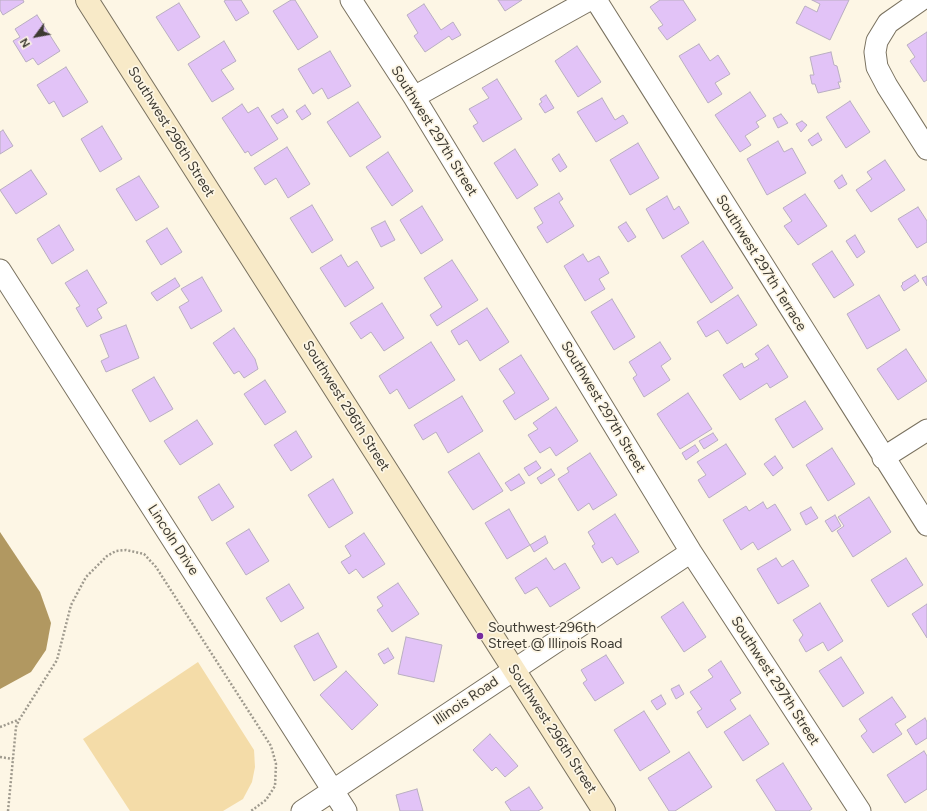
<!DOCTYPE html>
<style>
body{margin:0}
#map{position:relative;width:927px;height:811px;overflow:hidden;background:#fdf6e5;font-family:Figtree,sans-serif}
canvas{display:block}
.north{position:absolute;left:16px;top:16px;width:40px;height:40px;-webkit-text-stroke:3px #fdf6e5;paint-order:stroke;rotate:238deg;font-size:11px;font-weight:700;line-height:16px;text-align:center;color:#3d3a32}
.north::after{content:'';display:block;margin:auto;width:14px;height:18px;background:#3d3a32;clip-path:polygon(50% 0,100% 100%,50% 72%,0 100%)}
</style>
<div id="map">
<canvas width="927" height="811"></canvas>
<div class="north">N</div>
</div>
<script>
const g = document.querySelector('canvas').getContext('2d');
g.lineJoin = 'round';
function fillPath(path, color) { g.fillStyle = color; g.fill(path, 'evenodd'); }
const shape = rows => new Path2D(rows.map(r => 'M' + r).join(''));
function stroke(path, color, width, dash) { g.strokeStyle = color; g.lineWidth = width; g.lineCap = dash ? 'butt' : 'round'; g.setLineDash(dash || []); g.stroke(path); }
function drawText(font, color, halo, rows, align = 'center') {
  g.font = font + ' Figtree,sans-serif'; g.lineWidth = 3.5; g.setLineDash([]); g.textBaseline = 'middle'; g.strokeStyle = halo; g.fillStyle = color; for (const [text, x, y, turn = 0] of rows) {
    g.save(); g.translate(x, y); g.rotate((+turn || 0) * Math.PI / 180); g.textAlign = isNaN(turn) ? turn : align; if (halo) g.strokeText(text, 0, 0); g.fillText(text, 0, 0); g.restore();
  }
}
fillPath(shape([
 [198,662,254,750,255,767,252,782,243,799,223,811,130,811,83,739]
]), '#f4dca8');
fillPath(shape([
 [0,532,40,592,51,623,46,650,31,672,0,689]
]), '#b19861');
const building = shape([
 [0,0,23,0,24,2,3,15,0,10,0,0],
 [226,0,241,0,249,13,236,21,224,1,226,0],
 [291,0,295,0,318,37,298,50,273,11,291,0],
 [498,0,522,0,505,11,498,0],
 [660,0,683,0,696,20,667,40,658,28,663,25,650,7,660,0],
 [812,0,849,0,830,40,796,23,805,6,817,12,820,4,812,0],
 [179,3,200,37,178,51,156,17,179,3],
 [424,4,441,30,453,22,461,35,452,40,449,36,425,52,414,36,418,33,407,15,424,4],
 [37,15,60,51,38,65,33,58,26,62,13,41,20,37,15,29,37,15],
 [927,32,927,80,924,82,910,61,915,57,907,45,927,32],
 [224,41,236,61,221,70,234,89,212,102,188,64,224,41],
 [699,44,710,61,718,55,730,74,715,83,722,94,708,103,679,56,699,44],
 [577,46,601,82,578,97,555,61,577,46],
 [330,51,351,86,328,99,322,88,313,94,298,69,330,51],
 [831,52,834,65,837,66,841,82,838,82,840,88,818,93,815,84,812,84,810,75,814,75,810,57,831,52],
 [66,67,88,102,63,117,54,101,49,104,37,85,66,67],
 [497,79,522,119,483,142,473,126,478,123,469,109,489,98,482,88,497,79],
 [750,92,766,116,756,122,759,127,745,136,751,145,740,152,715,115,750,92],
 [546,95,554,108,545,113,539,104,542,102,540,99,546,95],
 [602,98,615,120,623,115,628,123,596,142,577,112,602,98],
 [850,101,870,132,846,148,826,117,850,101],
 [358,102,381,137,350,157,327,122,358,102],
 [242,104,248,113,258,107,278,139,251,156,248,151,245,153,222,118,242,104],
 [305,105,311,114,302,120,296,111,305,105],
 [283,109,288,117,277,124,271,116,283,109],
 [781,114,788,123,778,128,773,118,781,114],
 [802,121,807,125,801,132,796,124,802,121],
 [102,126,122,159,100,172,81,139,102,126],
 [3,130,13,146,0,154,0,132,3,130],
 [818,133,822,140,812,146,808,140,818,133],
 [778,141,784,152,792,148,806,173,767,195,747,159,778,141],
 [638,143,659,178,630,195,610,160,638,143],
 [287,147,310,184,288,198,276,178,265,185,254,168,287,147],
 [515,149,538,185,517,199,494,163,515,149],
 [388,152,413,191,392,206,366,167,388,152],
 [559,154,567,167,560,172,552,159,559,154],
 [885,160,905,190,871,212,856,190,872,179,867,172,885,160],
 [31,170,47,194,16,214,0,190,31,170],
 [842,175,847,184,839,189,834,181,842,175],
 [139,176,159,207,136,221,116,189,139,176],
 [559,193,563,199,559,202,574,226,547,243,537,227,543,223,534,208,559,193],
 [805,194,827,226,798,245,784,226,792,221,783,208,805,194],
 [667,196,674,210,679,206,689,223,663,239,646,209,667,196],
 [312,205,333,240,312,253,290,218,312,205],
 [422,206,443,240,421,254,400,220,422,206],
 [918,207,927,221,927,242,917,248,898,219,918,207],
 [385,221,395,240,381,247,371,228,385,221],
 [626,222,636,237,628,242,618,227,626,222],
 [59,225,74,250,52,264,37,239,59,225],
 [167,228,182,252,161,265,146,241,167,228],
 [855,235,865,252,857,258,846,241,855,235],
 [703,241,733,288,711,303,681,256,703,241],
 [832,251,854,285,834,298,812,264,832,251],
 [583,254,588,262,599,256,609,273,599,279,605,289,585,301,564,266,583,254],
 [341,255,348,267,357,261,374,288,345,307,320,268,341,255],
 [452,260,478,300,437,326,430,315,442,307,424,278,452,260],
 [87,270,107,303,97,309,102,318,87,327,76,308,80,306,65,283,87,270],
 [915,275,919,281,904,291,901,286,903,284,902,283,915,275],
 [927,276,927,286,922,278,927,276],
 [202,277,222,311,191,329,179,307,189,301,181,289,202,277],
 [175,278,180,286,157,301,151,293,175,278],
 [738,295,757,325,727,344,718,330,706,337,697,322,738,295],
 [879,295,900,330,867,349,847,314,879,295],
 [612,299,635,337,614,350,591,312,612,299],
 [382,303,404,338,384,351,371,332,361,339,350,323,382,303],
 [487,308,509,342,480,361,467,340,459,345,451,331,487,308],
 [126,325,139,358,106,372,101,361,109,357,100,335,126,325],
 [234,328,255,359,258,369,244,378,239,371,234,374,213,343,234,328],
 [431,342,455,380,409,409,397,389,390,394,379,376,431,342],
 [660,342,671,359,661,366,670,380,644,397,633,378,637,375,629,362,660,342],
 [768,345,788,377,770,388,767,383,740,400,723,375,742,363,744,368,759,359,755,354,768,345],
 [906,349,927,381,898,400,877,369,906,349],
 [521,355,549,399,515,420,503,401,515,393,499,369,521,355],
 [154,377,173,409,150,422,132,390,154,377],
 [265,380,286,412,265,425,244,394,265,380],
 [688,393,712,429,680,449,657,414,688,393],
 [462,396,483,431,448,453,436,432,423,440,414,425,462,396],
 [805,401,823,429,793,448,775,419,805,401],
 [556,407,578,441,556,456,550,447,540,453,528,435,538,429,533,423,556,407],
 [197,420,213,444,180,465,164,441,197,420],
 [296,431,312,457,291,471,274,445,296,431],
 [713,433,718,440,704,449,699,441,713,433],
 [726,444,746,474,709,498,698,480,706,475,697,462,726,444],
 [695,445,699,451,686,460,682,453,695,445],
 [832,448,855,484,828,501,806,465,832,448],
 [479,453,503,491,473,510,448,472,479,453],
 [590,453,617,495,593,510,589,503,578,511,558,479,569,472,567,468,590,453],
 [775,456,783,468,773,476,764,464,775,456],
 [536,461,541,468,529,476,524,468,536,461],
 [551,469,555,475,541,484,537,478,551,469],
 [519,474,525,483,511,491,505,483,519,474],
 [333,479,353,513,329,528,308,495,333,479],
 [219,484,234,507,212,521,198,497,219,484],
 [869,497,891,532,853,557,837,531,844,526,838,517,869,497],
 [763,502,767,509,775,504,791,530,758,550,753,542,741,550,723,520,746,506,749,511,763,502],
 [811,507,818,518,806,525,800,513,811,507],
 [509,509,530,545,507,559,485,523,509,509],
 [615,514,639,552,617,565,612,557,602,563,592,546,595,544,588,532,615,514],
 [835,515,841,526,832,532,825,521,835,515],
 [249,529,269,561,246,575,226,543,249,529],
 [364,533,385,564,363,578,356,569,349,574,341,562,351,556,345,546,364,533],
 [545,536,548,543,534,552,530,545,545,536],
 [546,558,554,570,565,563,580,588,550,607,537,587,525,594,515,578,546,558],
 [776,558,782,567,793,560,809,586,778,604,757,569,776,558],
 [906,558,923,585,888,607,871,580,906,558],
 [398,583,419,614,392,632,377,610,383,606,377,597,398,583],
 [289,584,304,608,281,622,266,598,289,584],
 [683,602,706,637,684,652,661,617,683,602],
 [820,603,843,641,828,651,823,642,806,652,799,640,803,635,793,620,820,603],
 [927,604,927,638,912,614,927,604],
 [318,633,337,667,314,681,294,646,318,633],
 [406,637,442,645,434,682,398,674,406,637],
 [388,648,394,658,384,664,378,654,388,648],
 [606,655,624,683,595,701,583,683,587,680,581,670,606,655],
 [841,657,864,693,843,707,819,671,841,657],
 [721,661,741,693,730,700,736,709,707,728,697,712,702,709,690,692,713,677,708,670,721,661],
 [346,671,378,705,352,730,320,695,346,671],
 [679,685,684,694,676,699,671,689,679,685],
 [661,695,666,704,657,710,651,701,661,695],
 [892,697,906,717,895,724,902,734,873,753,861,736,867,731,859,719,892,697],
 [644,711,670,752,640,771,614,730,644,711],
 [750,715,769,744,743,761,724,732,750,715],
 [925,718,927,722,927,738,916,745,907,730,925,718],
 [490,734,518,766,505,777,496,767,492,771,473,750,490,734],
 [924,751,927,756,927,789,905,803,887,775,924,751],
 [689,752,712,787,675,811,669,811,648,778,689,752],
 [783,763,812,809,809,811,776,811,756,780,783,763],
 [529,787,543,808,538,811,511,811,505,802,529,787],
 [417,789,423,811,400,811,396,795,417,789]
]);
fillPath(building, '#e2c3f7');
stroke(building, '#b9aec1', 1);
const street = shape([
 [351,0,414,97,691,552,860,811],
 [596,0,927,525],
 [921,0,888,23,877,41,875,52,877,67,887,86,927,149],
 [414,97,589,0],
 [0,270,346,811],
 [883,458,927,430],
 [302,811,691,552]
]);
const secondary = shape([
 [87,0,604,811]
]);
stroke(street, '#79715f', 23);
stroke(secondary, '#79715f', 24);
stroke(shape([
 [0,727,18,720],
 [0,757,13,759],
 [8,811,16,727,19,720,57,660,71,605,86,577,107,556,116,551,126,550,144,554,156,567,271,746,276,764,275,786,266,800,251,811]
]), '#9f9a8e', 2.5, [2, 2]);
stroke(street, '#fff', 21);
stroke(secondary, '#f8eac8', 22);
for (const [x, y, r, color] of [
 [480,636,4,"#772b9e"]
]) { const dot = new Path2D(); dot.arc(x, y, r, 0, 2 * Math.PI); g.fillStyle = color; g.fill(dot); stroke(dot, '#fdf6e5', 1.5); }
drawText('14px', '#3d3a32', '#fdf6e5', [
 ["Southwest 297th Street",434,131,58],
 ["Southwest 296th Street",171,132,58],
 ["Southwest 297th Terrace",761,263,58],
 ["Southwest 296th Street",346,406,58],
 ["Southwest 297th Street",603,407,59],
 ["Lincoln Drive",173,540,57],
 ["Southwest 297th Street",775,681,57],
 ["Illinois Road",466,701,-34],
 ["Southwest 296th Street",552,729,57]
]);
drawText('14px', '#3d3a32', '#fdf6e5', [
 ["Southwest 296th",488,628],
 ["Street @ Illinois Road",488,644]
], 'left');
</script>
